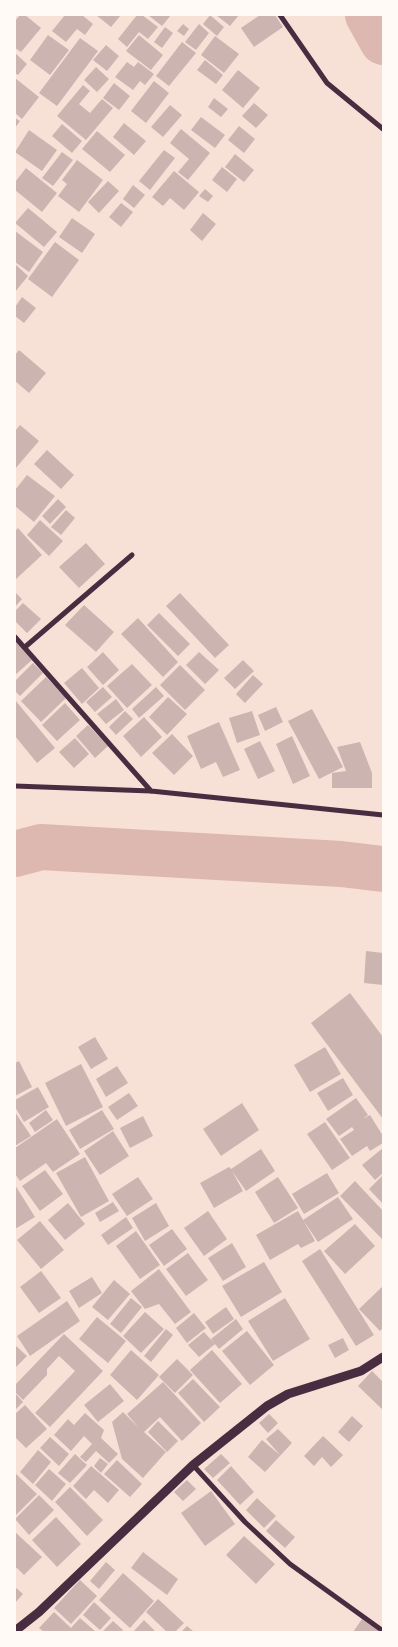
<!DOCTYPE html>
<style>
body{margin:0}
#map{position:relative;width:398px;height:1647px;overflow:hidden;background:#f7e1d7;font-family:"Sofia Sans Condensed",sans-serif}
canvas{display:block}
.frame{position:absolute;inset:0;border:16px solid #fffaf5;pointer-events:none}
</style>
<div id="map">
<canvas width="398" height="1647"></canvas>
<div class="frame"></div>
</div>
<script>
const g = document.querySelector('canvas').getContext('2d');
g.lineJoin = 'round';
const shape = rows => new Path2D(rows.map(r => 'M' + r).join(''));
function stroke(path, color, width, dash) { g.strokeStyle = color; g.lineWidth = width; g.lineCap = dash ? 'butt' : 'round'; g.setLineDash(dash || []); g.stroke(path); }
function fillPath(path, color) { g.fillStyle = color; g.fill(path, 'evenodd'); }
stroke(shape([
 [368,15,383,42],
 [15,854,41,847,341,864,383,869]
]), '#dcb8b0', 46);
fillPath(shape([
 [20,15,25,15,41,28,21,52,15,48,15,21],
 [65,15,82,15,93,24,85,35,77,29,66,42,52,31],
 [96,15,121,15,111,27],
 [137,15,142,15,158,27,148,39,139,32,127,47,118,39],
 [148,15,171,15,162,26],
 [210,15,224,27,217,36,203,24],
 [216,15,239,15,230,26],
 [260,15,275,15,283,27,254,47,241,28],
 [183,24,189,29,184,36,177,31],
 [199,24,209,33,196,50,185,42],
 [165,27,173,33,162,48,154,42],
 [48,35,69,50,50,75,30,60],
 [139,35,163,55,151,70,126,51],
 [215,36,239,54,224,73,201,55],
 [80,38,98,51,57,106,39,93],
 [182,42,196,53,169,86,156,76],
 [106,45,119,56,107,71,93,60],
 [15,53,27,64,18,75,15,73],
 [205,60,223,75,216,84,197,70],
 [127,62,134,67,138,62,154,74,145,85,140,81,133,90,115,77],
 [96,67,109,79,97,92,84,80],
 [238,70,260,88,243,108,222,90],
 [15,78,39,97,22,119,15,113],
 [154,81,169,93,146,123,131,111],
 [114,83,130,96,119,110,103,98],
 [83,85,90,91,79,104,90,113,102,99,113,108,86,140,57,116],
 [214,98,228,109,221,117,208,107],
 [254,103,268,115,256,128,242,116],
 [170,105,182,115,163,137,151,127],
 [201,117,225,135,215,148,191,130],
 [15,118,20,121,15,128],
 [124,123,146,141,134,155,113,137],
 [62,124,82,141,72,153,52,136],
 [239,126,255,139,244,153,228,140],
 [181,129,210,153,188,180,178,172,189,159,170,143],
 [29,130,57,150,42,171,15,152],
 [97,131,125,155,110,172,82,149],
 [164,150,175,158,150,190,139,181],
 [62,152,73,160,53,186,42,178],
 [235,154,254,170,244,182,225,167],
 [77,160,103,180,79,212,58,196,67,184,62,180],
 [222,167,237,179,227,192,212,180],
 [26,168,57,193,42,212,15,190,15,182],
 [174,171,199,192,184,210,170,198,163,206,152,197],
 [108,181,119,191,99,213,88,202],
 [133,185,145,195,134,208,123,199],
 [205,189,213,196,208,202,199,196],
 [121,203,133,212,121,227,109,217],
 [28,208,57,232,44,247,15,223],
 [203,213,216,224,202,241,190,230],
 [72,218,95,234,82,253,59,237],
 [15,231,43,252,29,272,15,262],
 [55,242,79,260,52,297,28,279],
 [15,264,28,276,15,292],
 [22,297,36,308,24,323,15,316,15,307],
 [19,350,46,373,29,393,15,381,15,355],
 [20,425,39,441,15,469,15,431],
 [47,450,74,475,61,489,34,464],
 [27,475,55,496,34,522,15,506,15,490],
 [58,499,66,507,50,524,42,516],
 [66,510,75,518,61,535,51,527],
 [40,520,63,541,49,556,27,535],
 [18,528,42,555,15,580,15,531],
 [86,543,105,564,79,588,59,567],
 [15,592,22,599,15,607],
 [180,593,229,645,215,658,166,606],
 [23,603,41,619,27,633,15,621,15,611],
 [84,605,114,632,96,652,65,625],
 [159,613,190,644,178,656,147,625],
 [138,618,178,662,163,677,121,634],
 [16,642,32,660,15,675,15,643],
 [103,652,119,670,103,685,87,667],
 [199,652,219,670,205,684,186,665],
 [243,660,254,671,235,689,224,678],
 [33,663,43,673,20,696,15,691,15,681],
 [132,664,152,685,127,708,107,686],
 [180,665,205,690,185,710,160,685],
 [82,668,99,688,82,704,64,683],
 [253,675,263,684,245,703,236,694],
 [46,677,66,698,41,722,21,701],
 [103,687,112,697,95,712,86,702],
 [156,687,164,696,139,718,132,709],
 [168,697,187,714,167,735,149,717],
 [116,699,124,710,106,724,97,714],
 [15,700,55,748,37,763,15,736],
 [65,703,80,720,57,741,42,725],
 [276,707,283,722,265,731,258,715],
 [312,709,343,767,319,779,288,721],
 [125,711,133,719,116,735,109,727],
 [252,711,260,735,237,743,229,718],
 [144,717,162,737,141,757,123,736],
 [219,722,240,770,223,777,216,762,201,769,187,736],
 [88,725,108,746,95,758,76,736],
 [172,734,193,756,174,775,152,753],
 [292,736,310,776,293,784,276,744],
 [75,738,89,754,74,768,59,752],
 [260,741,275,771,258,779,244,749],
 [360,742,372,773,372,788,332,788,332,773,346,771,337,747],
 [366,951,383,953,383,985,364,983],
 [350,993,383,1037,383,1119,311,1023],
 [95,1037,108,1059,91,1069,78,1047],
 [325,1047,341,1074,310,1092,294,1065],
 [19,1061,32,1087,15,1096,15,1063],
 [81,1064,103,1107,66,1126,45,1083],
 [117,1066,128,1083,106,1097,96,1079],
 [343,1078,353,1095,328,1111,317,1093],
 [38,1087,49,1107,24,1122,15,1107,15,1100],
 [129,1093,138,1106,117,1120,108,1107],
 [356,1098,368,1115,363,1119,370,1115,383,1136,383,1143,370,1151,367,1146,352,1156,340,1139,354,1130,352,1127,339,1136,326,1119],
 [242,1103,259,1130,221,1156,203,1129],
 [46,1110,53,1120,35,1132,29,1123],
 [102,1110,114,1129,80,1149,69,1130],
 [15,1112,31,1136,15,1146],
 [143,1116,153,1136,130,1148,120,1128],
 [57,1119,80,1154,53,1172,46,1163,20,1181,15,1174,15,1148],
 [325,1122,350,1158,332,1170,307,1134],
 [113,1131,129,1156,100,1175,84,1151],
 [383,1148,383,1173,375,1180,362,1165],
 [261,1149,275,1171,246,1191,232,1171,243,1191,214,1208,200,1183,229,1167,231,1169],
 [85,1157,109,1201,81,1217,56,1173],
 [45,1170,63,1194,40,1211,22,1186],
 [327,1173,339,1193,304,1214,292,1194],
 [383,1175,383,1204,369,1189],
 [138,1177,153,1199,127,1216,112,1194],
 [278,1177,298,1208,274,1223,255,1192],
 [355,1181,383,1211,382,1239,340,1196],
 [15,1185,35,1217,15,1229],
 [338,1197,353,1219,318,1242,303,1220],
 [113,1202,119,1211,100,1222,95,1213],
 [68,1203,85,1224,65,1240,48,1220],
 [156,1203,169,1226,145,1241,132,1218],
 [208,1211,227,1239,204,1256,184,1228],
 [298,1211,315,1241,301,1248,298,1244,270,1260,256,1235],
 [126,1217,133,1228,108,1245,101,1235],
 [40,1221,64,1250,41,1269,17,1240],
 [355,1224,375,1246,345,1274,324,1251],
 [172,1229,187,1249,164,1266,149,1245],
 [136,1231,160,1265,140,1279,116,1246],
 [232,1243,246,1267,223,1281,208,1258],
 [320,1249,374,1335,356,1346,302,1261],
 [188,1253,208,1280,186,1296,166,1269],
 [264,1262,282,1292,241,1317,222,1286],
 [159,1269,191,1312,175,1324,159,1304,145,1309,131,1291],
 [41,1271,61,1298,39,1313,20,1287],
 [92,1277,102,1293,79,1308,69,1291],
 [114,1280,130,1294,108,1320,92,1307],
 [383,1286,383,1328,380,1331,359,1309],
 [131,1298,142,1307,121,1333,110,1324],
 [285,1298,310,1339,273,1361,248,1321],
 [67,1301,80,1321,30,1356,17,1336],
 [226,1307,234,1319,213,1334,205,1322],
 [145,1312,164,1329,141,1353,123,1336],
 [194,1313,206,1328,187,1343,176,1328],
 [97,1317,126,1341,108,1363,79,1339],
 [236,1319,243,1329,219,1349,211,1339],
 [166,1329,173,1335,151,1362,144,1356],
 [247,1331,274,1365,250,1385,222,1351],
 [204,1332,215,1344,199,1357,188,1345],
 [64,1334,103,1371,50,1427,35,1413,75,1371,59,1356,47,1369,47,1375,23,1400,15,1392,15,1385],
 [343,1338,349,1350,335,1358,328,1345],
 [15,1345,27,1356,15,1368],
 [131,1350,159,1375,137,1400,110,1375],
 [212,1350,242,1384,220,1403,190,1370],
 [177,1359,193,1375,175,1393,159,1377],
 [372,1371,383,1382,383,1410,358,1386],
 [193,1379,220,1407,204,1422,178,1393],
 [163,1382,201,1423,182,1441,160,1417,144,1432,166,1452,143,1478,122,1459,112,1422,123,1412,139,1428,127,1414],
 [110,1384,124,1401,98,1422,84,1405],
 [15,1393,23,1402,15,1410],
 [25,1405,47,1429,26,1448,15,1437,15,1414],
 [85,1413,104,1430,101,1438,118,1454,109,1463,96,1451,86,1462,80,1457,92,1444,84,1436,71,1451,54,1435,68,1419,74,1425],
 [269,1414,278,1423,268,1433,259,1423],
 [352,1416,363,1426,349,1442,338,1432],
 [158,1421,178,1441,167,1452,148,1432],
 [278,1429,292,1443,265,1472,248,1457,262,1440,280,1455,266,1439],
 [323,1436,343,1455,331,1467,322,1457,314,1466,304,1456],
 [50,1437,69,1454,59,1466,40,1448],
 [38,1450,51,1462,33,1484,20,1472],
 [75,1454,87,1465,70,1483,58,1473],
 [221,1454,230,1463,213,1478,204,1469],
 [100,1458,108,1464,101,1473,94,1466],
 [117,1460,142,1484,130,1497,104,1474],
 [91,1466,119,1490,108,1503,94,1490,86,1499,73,1486],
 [231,1466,254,1492,240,1505,217,1480],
 [49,1469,66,1484,52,1501,35,1485],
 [16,1474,37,1494,15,1516,15,1476],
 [187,1480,196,1489,183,1501,174,1492],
 [70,1487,103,1520,87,1536,55,1502],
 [211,1491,235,1524,205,1546,181,1513],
 [39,1495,54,1510,29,1535,15,1519],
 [257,1498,276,1516,264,1528,246,1510],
 [56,1517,81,1544,57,1567,32,1540],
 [276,1520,295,1537,285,1548,266,1531],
 [15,1532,42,1557,24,1575,17,1568,15,1569],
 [244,1536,275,1564,256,1584,226,1555],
 [143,1552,178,1579,167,1595,131,1568],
 [106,1562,115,1570,99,1589,90,1581],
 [123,1573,154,1601,130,1628,99,1600],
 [80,1580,97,1596,71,1624,54,1608],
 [15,1587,23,1594,15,1603],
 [158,1599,184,1623,175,1632,167,1632,146,1612],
 [94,1602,111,1618,100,1630,83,1615],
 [54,1612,71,1628,80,1618,96,1632,44,1632,39,1628],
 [362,1619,381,1632,353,1632],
 [144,1620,156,1632,133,1632],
 [113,1621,123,1630,121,1632,102,1632],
 [187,1626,194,1632,181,1632]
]), '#ccb4b1');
stroke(shape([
 [280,15,327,83,383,129],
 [15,637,151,791],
 [25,647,132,555],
 [15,786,151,791,383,815],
 [193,1465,245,1522,290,1564,383,1631]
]), '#4a2c40', 5);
stroke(shape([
 [15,1631,39,1612,193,1465,267,1406,288,1394,361,1371,383,1357]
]), '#4a2c40', 9);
</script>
